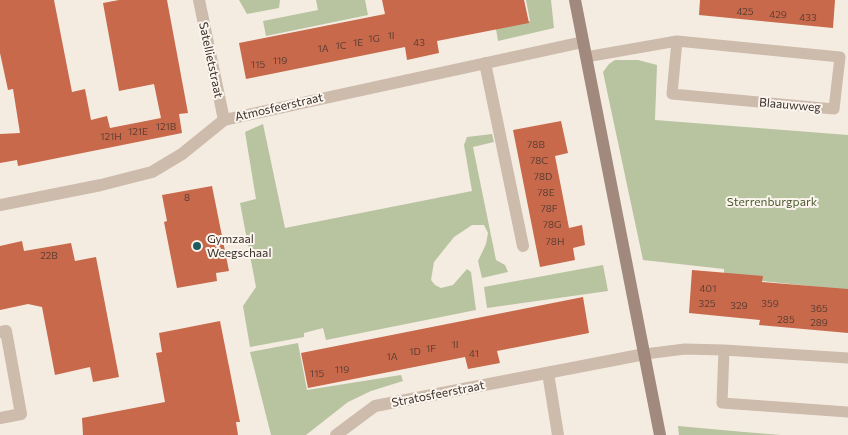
<!DOCTYPE html>
<style>
body{margin:0}
canvas{display:block;background:#f4ebe1}
</style>
<canvas width="848" height="435"></canvas>
<script>
const g = document.querySelector('canvas').getContext('2d');
g.lineJoin = 'round';
function fillPath(path, color) { g.fillStyle = color; g.fill(path, 'evenodd'); }
const shape = rows => new Path2D(rows.map(r => 'M' + r).join(''));
function stroke(path, color, width, dash) { g.strokeStyle = color; g.lineWidth = width; g.lineCap = dash ? 'butt' : 'round'; g.setLineDash(dash || []); g.stroke(path); }
function drawText(font, color, halo, rows, align = 'center') {
  g.font = font + ' Commissioner,sans-serif'; g.lineWidth = 4; g.setLineDash([]); g.textBaseline = 'middle'; g.strokeStyle = halo; g.fillStyle = color; for (const [text, x, y, turn = 0] of rows) {
    g.save(); g.translate(x, y); g.rotate((+turn || 0) * Math.PI / 180); g.textAlign = isNaN(turn) ? turn : align; if (halo) g.strokeText(text, 0, 0); g.fillText(text, 0, 0); g.restore();
  }
}
fillPath(shape([
 [239,0,280,0,279,8,247,14],
 [316,0,365,0,368,15,266,36,263,21,318,10],
 [526,0,551,0,554,28,498,41,496,29,530,21],
 [615,60,638,60,657,65,655,120,848,135,848,290,724,277,724,269,643,260,603,72,609,64],
 [263,124,285,228,472,191,464,145,467,137,492,134,494,142,473,147,496,260,505,265,508,272,482,278,478,261,486,244,488,233,484,225,472,225,454,237,434,262,431,280,435,285,441,288,453,285,467,269,471,272,476,310,326,340,323,328,304,333,304,337,250,347,243,306,256,287,240,203,256,199,245,132],
 [603,265,608,291,487,308,484,287],
 [298,343,307,390,401,375,403,381,371,391,348,402,306,435,271,435,250,352],
 [678,426,744,432,781,435,679,435]
]), '#b8c4a0');
fillPath(shape([
 [0,0,54,0,72,92,85,89,91,120,107,116,110,128,161,118,154,84,119,91,103,3,119,0,167,0,188,113,179,114,182,133,18,166,17,160,0,163,0,134,20,133,13,89,8,90,0,53],
 [382,0,524,0,529,23,437,41,439,53,407,60,405,47,246,79,239,43,385,14],
 [700,0,835,0,833,28,699,15],
 [561,121,568,153,555,156,569,228,582,225,585,245,573,248,575,260,540,267,513,130],
 [212,186,229,271,216,273,217,281,177,288,164,222,167,221,162,195],
 [22,241,24,251,71,243,75,261,96,257,119,377,93,382,90,367,55,375,42,307,28,304,0,310,0,246],
 [692,270,763,276,762,282,848,289,848,333,759,325,760,320,689,313],
 [583,297,589,333,497,351,500,363,468,369,465,357,308,388,301,353],
 [220,321,240,422,236,422,238,435,83,435,82,418,165,402,156,353,162,352,159,333]
]), '#c8694b');
stroke(shape([
 [677,41,840,57,834,109,672,94,677,41],
 [586,57,677,41],
 [645,354,685,349,724,350],
 [848,358,724,350,722,403,848,412]
]), '#cdbbac', 11);
stroke(shape([
 [199,0,224,120],
 [485,63,523,246],
 [0,205,101,185,152,172,182,154,224,120,583,42],
 [0,332,6,331,21,414,0,418],
 [548,373,558,435],
 [336,435,375,406,645,354]
]), '#cdbbac', 12);
stroke(shape([
 [575,0,660,435]
]), '#a18a7d', 12);
for (const [x, y, r, color] of [
 [197,246,5,"#1f5a5e"]
]) { const dot = new Path2D(); dot.arc(x, y, r, 0, 2 * Math.PI); g.fillStyle = color; g.fill(dot); stroke(dot, '#fbf5ee', 2); }
drawText('10px', '#5e3e33', null, [
 ["425",745,12],
 ["429",778,15],
 ["433",808,18],
 ["1I",391,36],
 ["1G",374,39],
 ["1E",358,43],
 ["43",419,43],
 ["1C",341,46],
 ["1A",323,49],
 ["119",280,61],
 ["115",258,65],
 ["121B",166,127],
 ["121E",138,132],
 ["121H",111,137],
 ["78B",536,145],
 ["78C",539,161],
 ["78D",543,177],
 ["78E",546,193],
 ["8",187,198],
 ["78F",549,209],
 ["78G",552,225],
 ["78H",555,242],
 ["22B",49,256],
 ["401",708,289],
 ["325",707,304],
 ["359",770,304],
 ["329",739,306],
 ["365",819,309],
 ["285",786,320],
 ["289",819,323],
 ["1I",455,345],
 ["1F",431,349],
 ["1D",415,352],
 ["41",474,354],
 ["1A",392,357],
 ["119",342,370],
 ["115",317,374]
]);
drawText('12px', '#3b302b', '#fbf5ee', [
 ["Satellietstraat",211,60,78],
 ["Blaauwweg",790,105,5],
 ["Atmosfeerstraat",279,107,-13],
 ["Stratosfeerstraat",438,394,-11]
]);
drawText('12px', '#4a5a2e', '#fbf5ee', [
 ["Sterrenburgpark",772,202]
]);
drawText('12px', '#3b302b', '#fbf5ee', [
 ["Gymzaal",207,239],
 ["Weegschaal",207,253]
], 'left');
</script>
